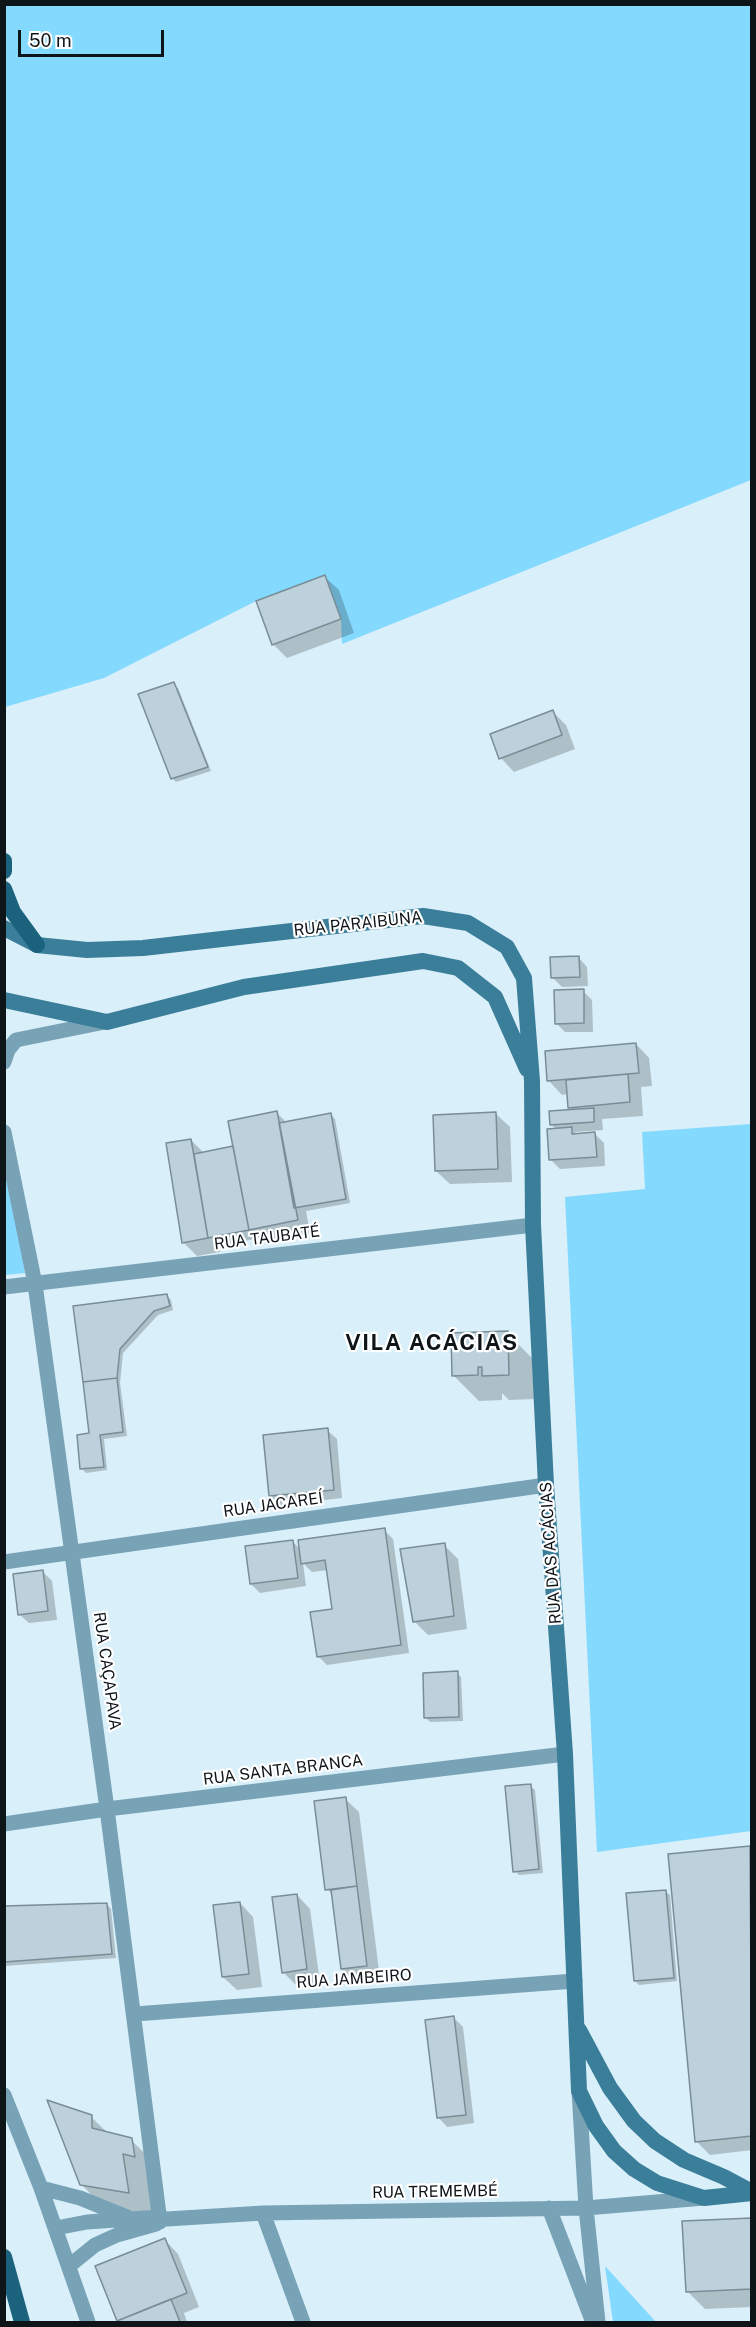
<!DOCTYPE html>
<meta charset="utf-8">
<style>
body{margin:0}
#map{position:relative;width:756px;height:2327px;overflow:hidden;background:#d9eff9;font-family:"Public Sans",sans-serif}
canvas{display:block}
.frame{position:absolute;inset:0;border:6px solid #0e1519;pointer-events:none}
.scale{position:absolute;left:18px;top:30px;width:146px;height:27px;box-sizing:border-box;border:3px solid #0e1519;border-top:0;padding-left:8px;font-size:18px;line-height:21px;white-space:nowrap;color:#0e1519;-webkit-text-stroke:4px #fff;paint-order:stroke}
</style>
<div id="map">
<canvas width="756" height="2327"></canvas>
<div class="frame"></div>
<div class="scale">50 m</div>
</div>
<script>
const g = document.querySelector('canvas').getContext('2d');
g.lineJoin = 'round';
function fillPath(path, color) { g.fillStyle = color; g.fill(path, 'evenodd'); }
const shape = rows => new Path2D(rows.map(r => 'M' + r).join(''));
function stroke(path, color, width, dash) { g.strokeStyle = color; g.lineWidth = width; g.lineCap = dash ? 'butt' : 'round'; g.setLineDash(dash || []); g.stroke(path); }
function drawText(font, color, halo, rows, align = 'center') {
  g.font = font + ' "Public Sans",sans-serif'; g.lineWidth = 4.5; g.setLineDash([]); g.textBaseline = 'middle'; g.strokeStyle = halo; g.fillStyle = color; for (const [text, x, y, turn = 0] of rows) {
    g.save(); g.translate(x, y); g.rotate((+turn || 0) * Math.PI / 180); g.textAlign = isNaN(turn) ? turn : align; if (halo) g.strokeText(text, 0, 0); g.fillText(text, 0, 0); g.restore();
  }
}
fillPath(shape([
 [5,4,751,5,751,480,342,644,341,619,325,575,256,601,104,678,5,707],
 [751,1124,751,1831,597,1852,565,1197,645,1189,642,1132],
 [4,1152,25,1273,5,1275,4,1275],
 [605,2266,656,2322,613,2322]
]), '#84d9fe');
fillPath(shape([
 [325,577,339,590,354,633,287,658,273,644],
 [173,683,178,688,211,771,176,782,172,778],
 [552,711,566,725,575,749,514,772,501,758],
 [578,957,587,967,588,986,562,987,553,978],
 [583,991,592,1000,593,1032,565,1032,556,1023],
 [636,1044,649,1058,652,1086,641,1087,643,1116,602,1119,603,1130,575,1132,578,1135,595,1134,604,1143,605,1166,560,1169,551,1160,557,1130,551,1124,573,1111,570,1107,569,1094,562,1095,549,1081],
 [277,1113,287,1123,331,1115,335,1119,350,1203,306,1211,310,1234,264,1243,259,1238,220,1246,220,1252,197,1256,183,1242,191,1140,204,1153,232,1147],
 [496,1114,510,1127,512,1182,450,1184,436,1171],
 [167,1296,171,1300,173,1310,158,1315,123,1353,120,1383,127,1436,104,1439,107,1470,86,1473,82,1469,91,1435,75,1307],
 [507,1333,532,1358,534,1399,509,1400,502,1393,502,1400,479,1401,454,1376,477,1334,482,1339],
 [327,1430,337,1439,342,1498,279,1505,270,1496],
 [384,1530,393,1539,409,1653,327,1665,318,1656,334,1610,328,1570,312,1572,303,1563,306,1586,260,1593,251,1584,292,1541,301,1550],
 [444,1545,458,1559,467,1629,428,1635,414,1621],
 [43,1572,52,1581,57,1620,29,1623,19,1614],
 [457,1673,461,1677,463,1721,430,1722,426,1718],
 [530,1786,535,1790,543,1873,519,1875,515,1871],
 [345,1799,359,1812,380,1979,356,1982,342,1969,333,1895,327,1889],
 [749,1847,752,1850,752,2150,710,2155,696,2141],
 [665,1891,670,1895,677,1981,639,1985,635,1981],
 [297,1895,310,1909,320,1983,297,1986,283,1972],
 [240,1903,253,1917,262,1987,237,1990,223,1977],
 [107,1904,111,1909,116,1958,4,1966,4,1907],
 [454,2018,463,2027,474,2123,447,2127,438,2117],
 [91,2117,109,2134,131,2140,157,2165,153,2217,106,2210,81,2184],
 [752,2219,752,2307,705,2309,687,2291],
 [165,2240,178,2254,199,2307,184,2313,187,2322,119,2322,97,2267]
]), '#0003');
const building = shape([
 [325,575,341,619,272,645,256,601,325,575],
 [174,682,208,767,171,779,138,694,174,682],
 [553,710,562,735,499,759,490,734,553,710],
 [579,956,580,977,551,978,550,957,579,956],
 [584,989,584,1023,555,1024,554,990,584,989],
 [636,1043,639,1073,547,1081,545,1051,636,1043],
 [628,1074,630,1102,568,1108,566,1080,628,1074],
 [594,1108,594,1122,550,1125,549,1111,594,1108],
 [277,1111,298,1220,249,1230,228,1121,277,1111],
 [496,1112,498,1169,435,1171,433,1115,496,1112],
 [331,1113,346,1199,294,1208,279,1123,331,1113],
 [572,1127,572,1134,595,1132,597,1157,549,1160,547,1129,572,1127],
 [191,1139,208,1238,182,1243,166,1143,191,1139],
 [233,1146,249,1230,208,1238,194,1154,233,1146],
 [167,1294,170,1306,154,1311,120,1349,117,1378,83,1382,73,1306,167,1294],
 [508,1331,509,1375,482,1376,482,1367,478,1367,478,1375,452,1376,451,1333,478,1332,478,1340,481,1340,480,1332,508,1331],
 [117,1378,123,1432,100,1435,104,1467,80,1469,77,1435,89,1433,83,1382,117,1378],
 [328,1428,334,1490,269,1496,263,1435,328,1428],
 [385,1528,401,1645,317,1657,310,1612,332,1609,325,1560,301,1564,298,1540,385,1528],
 [293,1540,298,1578,250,1584,245,1546,293,1540],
 [445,1543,454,1616,413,1622,400,1549,445,1543],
 [43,1570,48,1611,18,1615,13,1574,43,1570],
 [458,1671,459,1717,424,1718,423,1673,458,1671],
 [531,1784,539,1869,513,1872,505,1786,531,1784],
 [346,1797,357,1886,325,1890,314,1801,346,1797],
 [750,1846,752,2136,695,2142,668,1854,750,1846],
 [357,1886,367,1966,341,1969,331,1890,357,1886],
 [666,1890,674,1978,634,1981,626,1893,666,1890],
 [297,1894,307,1969,282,1973,272,1897,297,1894],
 [240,1902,249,1974,222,1977,213,1905,240,1902],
 [107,1903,112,1954,4,1962,4,1906,107,1903],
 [454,2016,466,2115,437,2118,425,2020,454,2016],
 [47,2100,92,2115,92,2128,132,2138,135,2157,123,2154,129,2193,80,2185,47,2100],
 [752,2218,752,2289,686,2292,682,2221,752,2218],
 [165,2238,187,2293,117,2321,95,2266,165,2238],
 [171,2299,180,2322,117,2322,117,2321,171,2299]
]);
fillPath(building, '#bcd1db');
stroke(building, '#798d97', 1.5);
stroke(shape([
 [4,1062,8,1050,16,1040,105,1022],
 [4,1132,35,1284,107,1809,160,2222],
 [4,1287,533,1225],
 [4,1562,546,1485],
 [4,1824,107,1809,565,1754],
 [135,2014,575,1981],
 [579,2091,586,2208,598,2322],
 [4,2095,41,2188,88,2322],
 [41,2188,80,2198,127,2217],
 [549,2208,592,2320],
 [263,2213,303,2322],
 [56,2228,87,2222,159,2217,167,2219,263,2213,586,2208,704,2198],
 [69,2266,95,2245,117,2235,156,2224]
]), '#78a2b5', 15);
stroke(shape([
 [4,928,37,945,87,950,143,948,423,916,468,923,507,947,524,978,532,1081,533,1225,546,1485,565,1754,579,2091,596,2126,614,2151,634,2169,657,2183,704,2198,752,2193],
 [4,1000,107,1022,244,987,423,961,458,968,495,997,527,1069],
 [579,2030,610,2088,634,2121,655,2141,684,2160,724,2177,752,2192]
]), '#3b7e9a', 16);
stroke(shape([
 [4,861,4,871],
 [4,889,13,912,37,945],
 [4,2257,22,2322]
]), '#1b627d', 16);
drawText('16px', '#0e1519', '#fff', [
 ["RUA PARAIBUNA",358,924,-6],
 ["RUA TAUBATÉ",267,1238,-7],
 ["RUA JACAREÍ",273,1505,-8],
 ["RUA DAS ACÁCIAS",551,1553,-94],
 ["RUA CAÇAPAVA",107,1671,82],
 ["RUA SANTA BRANCA",283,1770,-7],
 ["RUA JAMBEIRO",354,1979,-4],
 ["RUA TREMEMBÉ",435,2192,-1]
]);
g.letterSpacing = '1.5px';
drawText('bold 22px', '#0e1519', '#fff', [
 ["VILA ACÁCIAS",432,1343]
]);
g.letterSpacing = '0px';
</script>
